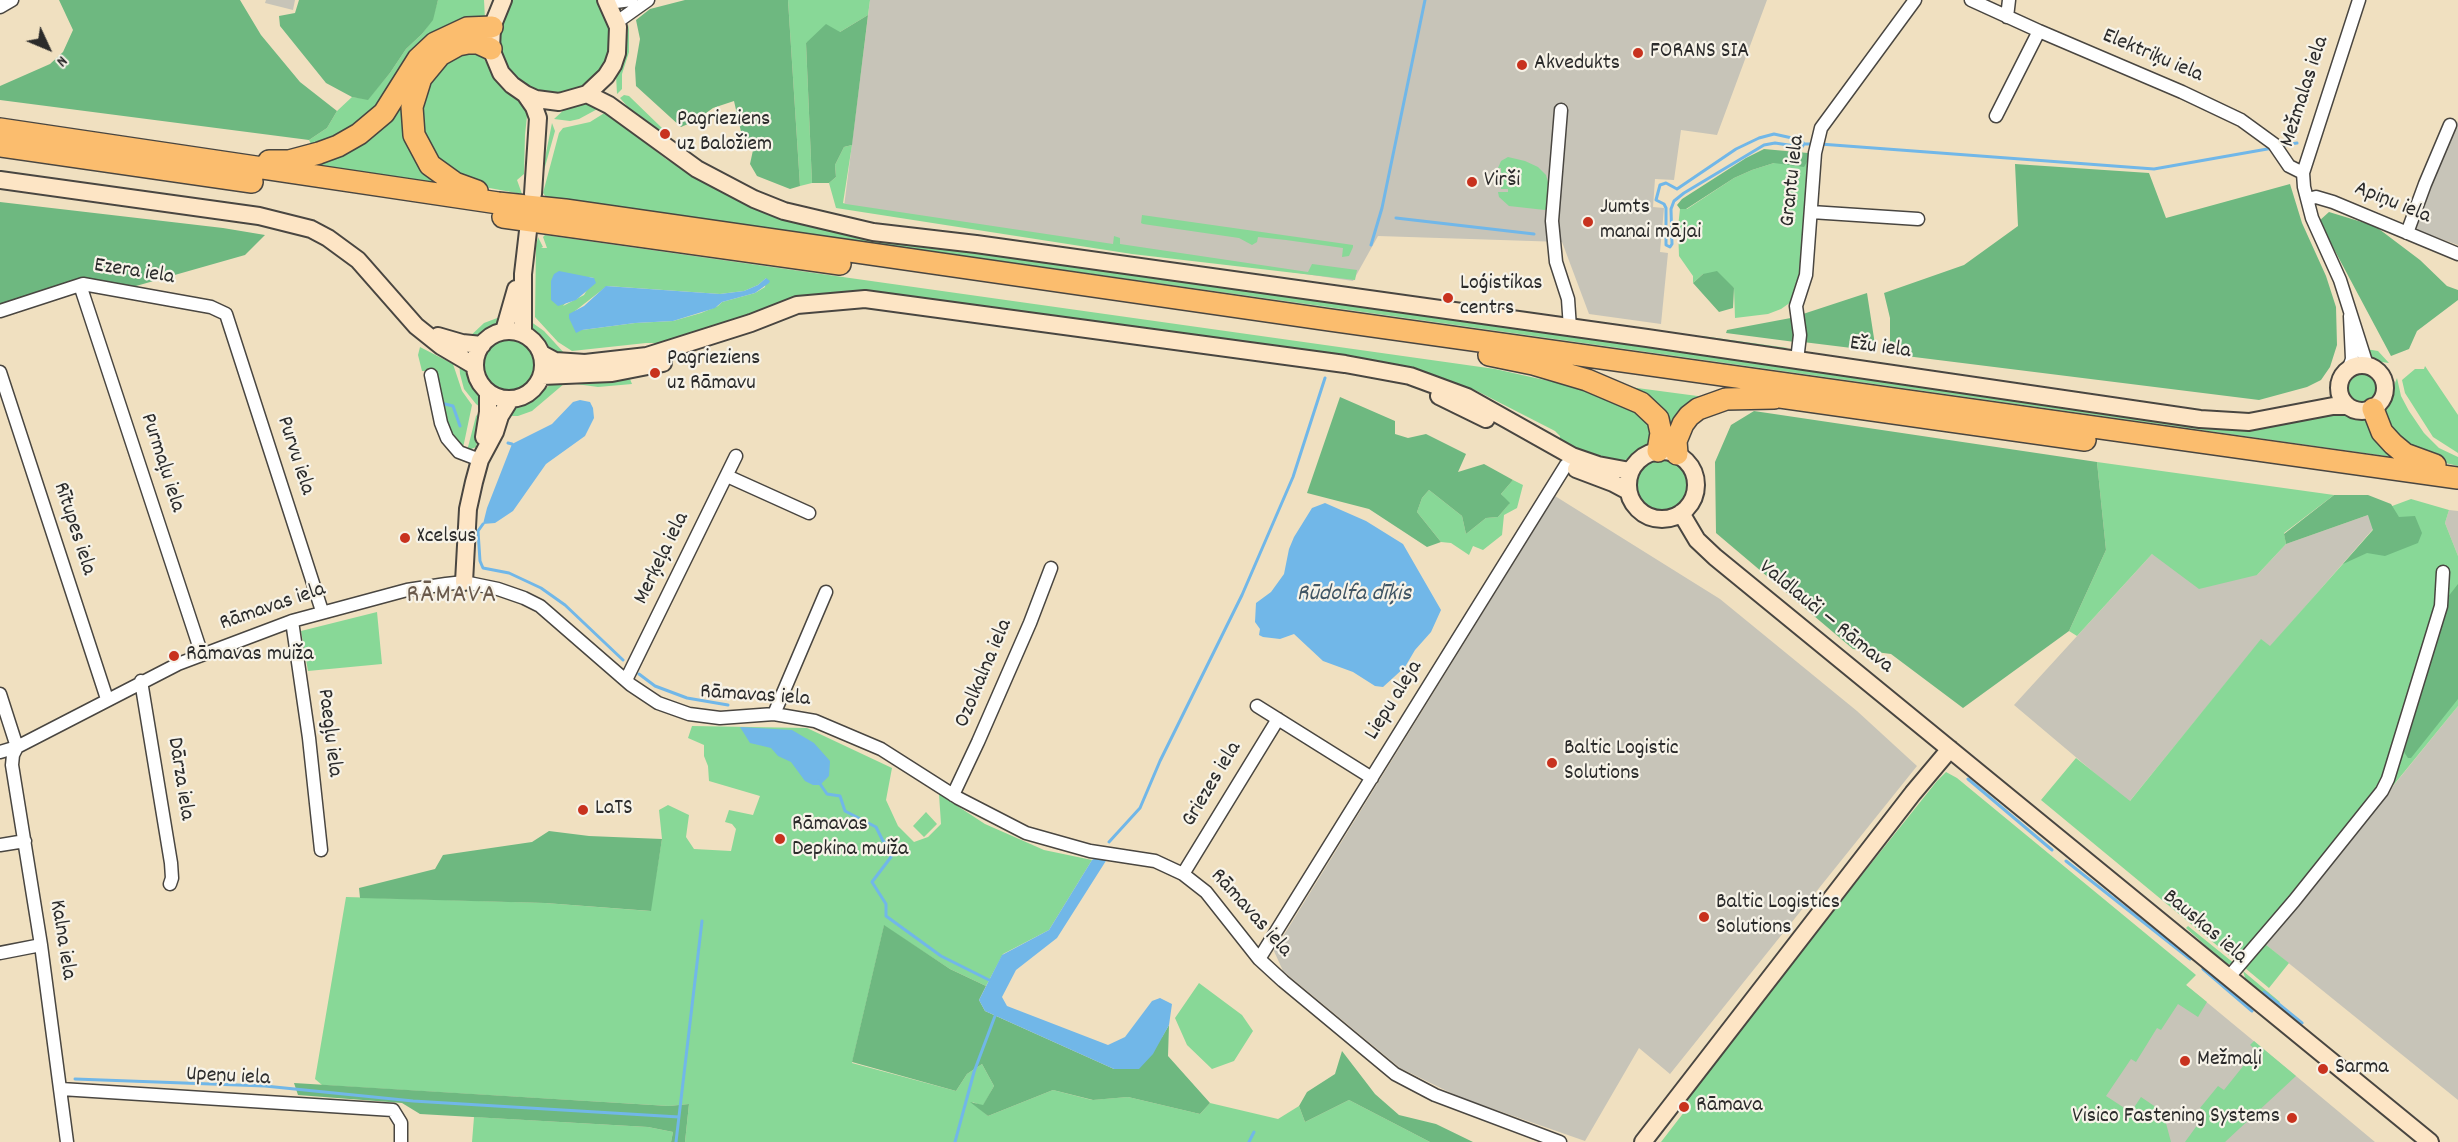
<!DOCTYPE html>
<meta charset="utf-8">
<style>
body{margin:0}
#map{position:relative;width:2458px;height:1142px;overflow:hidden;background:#f0e0c0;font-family:Dekko,sans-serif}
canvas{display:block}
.north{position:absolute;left:18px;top:18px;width:60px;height:60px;-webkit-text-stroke:4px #f7f3e8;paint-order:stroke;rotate:134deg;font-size:16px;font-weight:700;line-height:24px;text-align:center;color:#2b2b2b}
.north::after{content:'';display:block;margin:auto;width:21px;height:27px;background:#2b2b2b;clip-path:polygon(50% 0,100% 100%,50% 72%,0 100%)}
</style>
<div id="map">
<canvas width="2458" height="1142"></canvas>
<div class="north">N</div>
</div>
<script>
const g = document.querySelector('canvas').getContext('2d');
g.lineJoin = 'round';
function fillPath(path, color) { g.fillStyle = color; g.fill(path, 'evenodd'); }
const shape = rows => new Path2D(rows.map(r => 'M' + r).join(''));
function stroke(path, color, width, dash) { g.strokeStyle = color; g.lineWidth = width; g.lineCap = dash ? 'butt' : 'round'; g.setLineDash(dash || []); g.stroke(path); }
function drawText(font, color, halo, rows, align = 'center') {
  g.font = font + ' Dekko,sans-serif'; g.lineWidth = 4.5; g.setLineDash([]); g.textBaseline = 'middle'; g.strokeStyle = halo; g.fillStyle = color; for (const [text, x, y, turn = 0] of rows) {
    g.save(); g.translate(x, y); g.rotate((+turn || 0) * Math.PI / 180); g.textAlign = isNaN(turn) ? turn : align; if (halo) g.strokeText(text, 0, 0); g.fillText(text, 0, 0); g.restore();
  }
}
fillPath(shape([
 [266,0,295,0,293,10,265,3],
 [870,0,1767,0,1717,135,1681,130,1674,180,1655,179,1653,207,1664,208,1660,252,1668,253,1661,324,1589,314,1562,242,1378,236,1353,281,844,207],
 [2458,121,2458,245,2416,230,2419,210],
 [1555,496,1720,599,1857,711,1917,766,1670,1074,1639,1048,1585,1141,1459,1097,1400,1068,1283,971,1274,951],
 [2449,510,2458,511,2458,556,2445,523],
 [2368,515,2373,529,2270,647,2261,640,2129,802,2014,705,2152,554,2257,575,2286,544],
 [2458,706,2458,1100,2265,944],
 [2186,985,2296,1076,2375,1142,2047,1142]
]), '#c7c4b8');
fillPath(shape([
 [438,0,484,0,485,19,351,127,312,146,309,140,327,128,337,111,352,97,368,99,390,73,406,49,422,34,432,20],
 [512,0,598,0,610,22,610,52,605,66,596,77,584,86,557,94,531,88,518,80,502,58,498,44,501,17],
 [788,0,870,0,868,15,840,32,806,43,812,183,800,186],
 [629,24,629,52,622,74,622,89,617,94,616,75,624,53],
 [458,52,476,53,482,56,501,85,523,103,531,113,527,116,525,135,524,174,517,180,522,194,473,185,432,156,418,112,427,79],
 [624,95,629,96,663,129,661,131,634,114,620,98],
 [402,100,439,184,309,166],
 [583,102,603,106,579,119,570,121,554,119,566,108],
 [606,112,666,159,704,182,773,215,836,232,1597,340,2238,428,2342,413,2355,418,2367,419,2400,458,546,197,543,193,559,133,563,128,590,122],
 [552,123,555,131,543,174,542,173],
 [852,145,843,203,846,204,1113,244,1114,236,1120,238,1120,244,1308,272,1312,264,1357,270,1355,280,1132,254,836,208,829,183,836,177,835,165,844,147],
 [1508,157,1525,161,1538,167,1546,175,1549,186,1547,208,1545,210,1509,206,1499,197,1498,192,1508,192,1508,189,1501,189,1501,168,1498,168,1501,161],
 [1809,162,1803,274,1791,302,1781,309,1768,314,1735,318,1734,288,1703,274,1693,283,1693,276,1679,256,1678,227,1680,209,1687,209,1734,178,1752,170,1774,163],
 [1142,215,1353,245,1353,247,1349,256,1342,257,1343,248,1286,240,1258,237,1257,242,1252,245,1239,238,1143,224,1141,223],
 [545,235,1495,369,1585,389,1642,413,1652,427,1649,441,1646,445,1624,461,1617,464,1560,445,1560,436,1555,431,1475,390,1453,384,907,297,732,323,666,343,646,343,572,351,558,342,535,317,536,246,538,237,543,247,541,248,547,248,543,237],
 [589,277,594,278,584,295,563,306],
 [766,278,765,287,755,293,722,302,718,306,701,313,673,321,635,323,582,330,575,311,607,286,720,294,744,291,758,285],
 [500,317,501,322,496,326,479,337,466,340,484,323],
 [527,319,544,331,566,355,550,352,531,329],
 [1702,336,1788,348,1779,350,1701,339],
 '482 365a27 27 0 1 1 54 0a27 27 0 1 1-54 0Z',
 [420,347,453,364,462,391,472,405,463,448,455,440,447,422,436,371,422,371,418,355],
 [2366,349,2378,351,2389,363,2374,361],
 [459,360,480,396,484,410,476,404,464,389,460,374],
 [2425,366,2458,415,2458,453,2433,437,2405,393,2402,380,2415,369,2424,369],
 '2347 388a16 16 0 1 1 32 0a16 16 0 1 1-32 0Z',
 [2397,378,2401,396,2409,411,2424,433,2439,448,2458,457,2458,466,2437,461,2419,454,2386,429,2384,411],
 [570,379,603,382,630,379,632,384,598,387,576,384],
 [552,383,565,383,532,411,518,416,505,416,512,410,531,402],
 [1607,384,1705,397,1673,430],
 [479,413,484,414,476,447,467,451,476,416],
 '1636 485a27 27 0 1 1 54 0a27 27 0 1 1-54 0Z',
 [2097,462,2334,495,2284,533,2286,544,2257,575,2199,589,2152,554,2077,636,2069,631,2106,550],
 [1513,480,1523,485,1517,508,1504,515,1502,535,1483,550,1473,546,1469,555,1451,543,1441,542,1417,512,1422,498,1429,490,1462,516,1466,534,1486,518,1498,517,1509,504,1501,494],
 [2411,499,2449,510,2445,523,2458,556,2458,706,2277,928,2237,962,2041,800,2076,758,2130,801,2261,639,2270,646,2373,530,2368,515],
 [377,612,382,664,308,671,301,631],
 [692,726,807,728,892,768,886,800,898,826,914,842,928,837,941,824,939,794,985,824,1044,850,1092,860,1049,930,1003,954,986,986,950,969,884,926,852,1063,956,1091,967,1074,982,1064,994,1086,983,1106,972,1102,988,1116,1053,1090,1092,1100,1128,1097,1200,1114,1210,1103,1278,1119,1299,1106,1305,1122,1349,1100,1430,1142,685,1142,689,1104,669,1106,322,1085,315,1079,346,897,545,903,650,911,662,839,659,810,668,805,689,815,686,837,694,849,731,851,736,829,732,824,725,822,729,810,753,815,760,796,709,781,708,766,704,756,704,745,688,738],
 [1946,772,1957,778,2196,975,2186,985,2207,1002,2198,1017,2178,1004,2161,1030,2157,1028,2136,1062,2131,1059,2106,1096,2126,1109,2125,1112,2129,1115,2141,1097,2163,1112,2171,1142,1661,1142,1688,1107,1685,1104,1703,1077,1809,941,1937,781],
 [926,812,937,824,924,837,913,826],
 [2188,926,2235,964,2226,964,2186,928],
 [2265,944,2289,963,2269,988,2245,968],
 [2243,971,2280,1002,2277,1006,2246,981],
 [1199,983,1242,1015,1253,1031,1234,1061,1212,1069,1187,1045,1175,1018],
 [2254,1041,2296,1076,2225,1142,2185,1142,2206,1113,2200,1108,2218,1086,2224,1090,2256,1050,2250,1045],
 [474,1117,648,1127,673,1132,671,1142,472,1142]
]), '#88d897');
fillPath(shape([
 [59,0,240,0,261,35,300,82,337,111,327,128,309,140,0,100,0,86,50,64,63,52,73,30],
 [299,0,438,0,433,20,422,34,406,49,390,73,368,100,352,97,326,83,280,26,279,16,295,13],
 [685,0,788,0,800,186,790,189,757,176,750,164,755,141,742,136,734,101,713,108,695,121,681,127,636,86,635,68,640,39,636,20,650,9],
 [868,15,852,145,844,147,835,165,836,177,829,183,812,183,806,43,826,24,840,32],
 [1764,149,1808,153,1810,157,1804,167,1774,163,1752,170,1734,178,1686,209,1680,209,1677,205,1682,199,1746,158],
 [2015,164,2149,173,2166,218,2290,184,2302,223,2326,276,2336,307,2337,345,2330,367,2321,380,2307,387,2259,400,1890,354,1890,318,1884,293,1964,265,2018,226],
 [0,202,223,228,265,235,245,255,129,288,83,282,0,305],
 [2329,212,2375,226,2420,260,2447,286,2458,290,2458,300,2417,331,2409,349,2391,356,2319,221],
 [1717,271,1734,288,1733,308,1719,312,1693,283,1703,274],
 [1867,293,1876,351,1803,342,1803,314],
 [1796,317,1795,342,1726,333,1727,330],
 [1340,397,1395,421,1395,434,1408,438,1426,434,1466,454,1458,472,1484,464,1513,480,1501,494,1510,503,1498,517,1486,518,1466,534,1462,516,1429,490,1422,498,1417,512,1441,542,1427,547,1369,509,1307,493],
 [1754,411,2097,462,2106,550,2069,631,1963,708,1891,654,1853,649,1716,533,1715,462,1731,425],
 [2334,495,2368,495,2391,504,2399,517,2415,516,2422,533,2418,543,2385,556,2367,553,2343,564,2373,530,2368,515,2286,544,2284,534],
 [2458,584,2458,699,2411,758,2408,758,2404,752,2423,688,2436,632,2447,598],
 [549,831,589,836,662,839,651,911,545,903,360,898,359,888,435,869,443,855,532,842],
 [884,925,950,969,986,986,979,1000,985,1011,1114,1069,1162,1037,1169,1025,1168,1056,1210,1103,1200,1114,1128,1097,1093,1100,1053,1090,988,1116,970,1102,983,1105,994,1086,982,1064,967,1074,956,1091,852,1062],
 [1342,1051,1375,1094,1399,1115,1436,1124,1473,1142,1430,1142,1349,1100,1305,1122,1299,1106,1307,1092,1335,1074],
 [294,1083,669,1106,689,1104,685,1142,671,1142,673,1132,648,1127,420,1114,402,1103,298,1095]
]), '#6eb880');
fillPath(shape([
 [559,271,594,278,596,283,576,300,558,306,551,300,551,281,554,274],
 [766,278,770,281,769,283,755,293,722,302,715,308,673,321,635,323,582,330,576,333,569,318,569,314,584,306,606,286,720,294,744,291,758,285],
 [580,400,590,402,593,408,594,418,585,436,546,464,513,511,495,523,483,524,487,508,512,444,552,424,573,402],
 [1325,503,1366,521,1403,544,1441,610,1431,632,1415,650,1405,667,1383,687,1375,686,1353,672,1323,661,1294,634,1280,639,1263,637,1259,635,1260,629,1255,622,1256,603,1271,592,1284,574,1289,549,1294,537,1312,508],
 [740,727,792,730,814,743,830,761,829,776,820,785,813,785,805,781,791,762,778,756,771,748,750,743],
 [1102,854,1109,856,1057,938,1016,970,1002,997,1007,1006,1108,1045,1125,1037,1152,1001,1160,998,1172,1004,1169,1025,1153,1054,1139,1069,1114,1069,985,1011,979,1000,1002,955,1049,930,1092,860]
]), '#71b7e8');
stroke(shape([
 [1804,144,1801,140,1774,134,1759,138,1736,149,1677,189,1666,183,1660,185,1656,200,1664,204,1666,208,1666,245,1670,247,1672,244,1671,209,1674,201,1684,193,1764,145,1775,143,1802,147,1804,144,1813,144],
 [1820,144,2154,169,2273,148],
 [2279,146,2297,143],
 [1396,218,1534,234],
 [1371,245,1382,208,1425,0],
 [445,404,453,406,460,426],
 [508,443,512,444],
 [483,524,478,531,480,561,483,568,509,573,541,588,565,605,623,660],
 [639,674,655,686,687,698,728,705],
 [1968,779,2052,850],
 [818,781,827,794,840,796,845,811,876,827,883,841,893,847,891,857,872,882,886,904,886,916,941,956,989,980],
 [1109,842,1140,808,1160,761,1242,595,1293,477,1325,378],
 [2066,861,2190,959],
 [2203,969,2252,1011],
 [2264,992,2302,1023],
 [75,1079,265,1086,413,1101,679,1117],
 [676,1142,702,921],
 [955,1142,974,1072,995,1016],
 [1249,1142,1254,1132]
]), '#71b7e8', 3);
const street = shape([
 [1971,0,2039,31,2182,92,2241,120,2274,144,2289,166,2303,173],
 [2359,0,2303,173,2304,187,2312,218,2340,280,2367,365],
 [608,3,631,0],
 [0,7,12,0],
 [2007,17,2009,0],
 [617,22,648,0],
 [1561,110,1552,221,1556,262,1568,299,1570,328],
 [1996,116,2039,31],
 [2308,199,2316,197,2333,202,2458,254],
 [1811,212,1918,219],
 [2407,233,2425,184,2450,125],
 [80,285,202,655],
 [0,311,83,284,211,307,226,314,322,611],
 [1797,360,1800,335,1796,306,1806,275,1815,153,1821,128,1915,0],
 [2349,368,2352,359,2350,316],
 [0,372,107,699],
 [431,375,441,423,447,438,459,452,480,460],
 [727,476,809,513],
 [292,621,309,738,321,850],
 [626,680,736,456],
 [141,681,171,863,172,878,170,884],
 [0,694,17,747],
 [1257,706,1372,778],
 [774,714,826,592],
 [17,747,13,755,12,765,41,945,67,1142],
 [0,752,17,747,178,664,292,621,407,590,446,584,464,582,498,589,524,598,540,606,631,685,658,703,689,714,720,718,774,714,815,721,881,749,958,798,1026,833,1090,851,1155,861,1183,874,1206,892,1259,959,1283,981,1395,1074,1435,1095,1560,1142],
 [953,795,978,742,1030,623,1051,568],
 [0,845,25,841],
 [1183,874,1278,719],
 [0,953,41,945],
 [1259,959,1566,465],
 [2228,978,2294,901,2382,791,2388,779,2441,606,2443,572],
 [61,1089,393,1110,401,1123,401,1142]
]);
const secondary = shape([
 [503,0,492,27,491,49,501,73,512,85,525,94,536,99,559,102,587,94,606,76,613,65,617,53,618,27,606,0],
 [525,94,534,107,538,118,533,194],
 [587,94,609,105,697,169,754,199,784,211,873,232,976,244,1647,338,2200,419,2249,422,2333,406,2347,406],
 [0,180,259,216,311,229,328,238,358,260,416,326,441,346,475,366],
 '475 365a34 34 0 1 1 68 0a34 34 0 1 1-68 0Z',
 [504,331,516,289],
 [523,333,523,274,528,231],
 [438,336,462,343,482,345],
 [542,354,555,361,585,363,647,356,751,323,797,305,865,299,1345,364,1410,376,1467,397,1572,456,1598,465,1630,471],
 '2339 388a23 23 0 1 1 46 0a23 23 0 1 1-46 0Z',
 [542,376,612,373,663,363],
 [1439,396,1486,419],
 [484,437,488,412,488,392],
 '1628 485a34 34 0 1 1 68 0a34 34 0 1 1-68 0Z',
 [1576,469,1613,483,1628,491],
 [1681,513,1697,540,1715,557,2430,1142],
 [464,582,468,509,474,482,480,460,495,432,500,416,510,400],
 [1643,1142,1913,793,1950,749]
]);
const highway = shape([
 [0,129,498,203,565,210,1330,320,2458,478],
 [0,146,252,182],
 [269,161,289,161,319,153,338,146,359,134,384,113,418,59,435,43,467,28,492,27],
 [477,191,455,183,430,165,414,135,412,107,421,78,440,55,458,45,468,43,478,43,491,49],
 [503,217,840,264],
 [1489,355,1533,364,1587,380,1641,403,1658,419,1661,433,1658,451],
 [1759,394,2085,440],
 [2373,409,2382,432,2393,444,2405,454,2435,465],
 [1677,454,1676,441,1683,424,1689,416,1698,409,1726,399,1774,398]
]);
stroke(street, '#494641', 15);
stroke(secondary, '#494641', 20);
stroke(highway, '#494641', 24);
stroke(street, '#fff', 12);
stroke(secondary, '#fde5c5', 16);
stroke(highway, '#fbbd6e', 21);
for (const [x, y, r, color] of [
 [1638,53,6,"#c8321e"],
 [1522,65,6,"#c8321e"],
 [665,134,6,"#c8321e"],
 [1472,182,6,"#c8321e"],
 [1588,222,6,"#c8321e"],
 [1448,298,6,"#c8321e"],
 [655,373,6,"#c8321e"],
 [405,538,6,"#c8321e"],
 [174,656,6,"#c8321e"],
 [1552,763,6,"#c8321e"],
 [583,810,6,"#c8321e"],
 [780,839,6,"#c8321e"],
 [1704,917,6,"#c8321e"],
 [2185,1061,6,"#c8321e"],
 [2323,1069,6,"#c8321e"],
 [1684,1107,6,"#c8321e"],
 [2292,1118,6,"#c8321e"]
]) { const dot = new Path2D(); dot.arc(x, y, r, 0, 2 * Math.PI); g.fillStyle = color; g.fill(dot); stroke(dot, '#f7f3e8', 2); }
drawText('22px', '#2b2b2b', '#f7f3e8', [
 ["FORANS SIA",1650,53],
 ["Akvedukts",1534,65],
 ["Pagrieziens",677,121],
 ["uz Baložiem",677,146],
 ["Virši",1484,182],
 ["Jumts",1600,209],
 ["manai mājai",1600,234],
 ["Loģistikas",1460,285],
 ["centrs",1460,310],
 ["Pagrieziens",667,360],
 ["uz Rāmavu",667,385],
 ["Xcelsus",417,538],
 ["Rāmavas muiža",186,656],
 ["Baltic Logistic",1564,750],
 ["Solutions",1564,775],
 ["LaTS",595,810],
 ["Rāmavas",792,826],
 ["Depkina muiža",792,851],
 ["Baltic Logistics",1716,904],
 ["Solutions",1716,929],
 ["Mežmaļi",2197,1061],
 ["Sarma",2335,1069],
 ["Rāmava",1696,1107],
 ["Visico Fastening Systems",2280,1118,"right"]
], 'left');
drawText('22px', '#2b2b2b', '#f7f3e8', [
 ["Elektriķu iela",2152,57,23],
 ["Mežmalas iela",2306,92,-72],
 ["Grantu iela",1794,181,-84],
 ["Apiņu iela",2392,204,22],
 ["Ezera iela",134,273,9],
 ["Ežu iela",1880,349,8],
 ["Purvu iela",294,456,72],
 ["Purmaļu iela",161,463,72],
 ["Rītupes iela",73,529,72],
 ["Merķeļa iela",663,559,-64],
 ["Rāmavas iela",273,608,-19],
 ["Valdlauči — Rāmava",1825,618,39],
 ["Ozolkalna iela",985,674,-67],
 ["Rāmavas iela",755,697,4],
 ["Liepu aleja",1395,701,-58],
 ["Paegļu iela",328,733,83],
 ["Dārza iela",179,779,81],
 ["Griezes iela",1213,785,-59],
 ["Rāmavas iela",1250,914,48],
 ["Bauskas iela",2204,928,40],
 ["Kalna iela",61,940,81],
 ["Upeņu iela",228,1078,3]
]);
drawText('italic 24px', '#405564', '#f7f3e8', [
 ["Rūdolfa dīķis",1354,596]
]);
g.letterSpacing = '1.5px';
drawText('26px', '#6a5a4c', '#f7f3e8', [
 ["RĀMAVA",452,597]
]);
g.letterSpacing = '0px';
</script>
